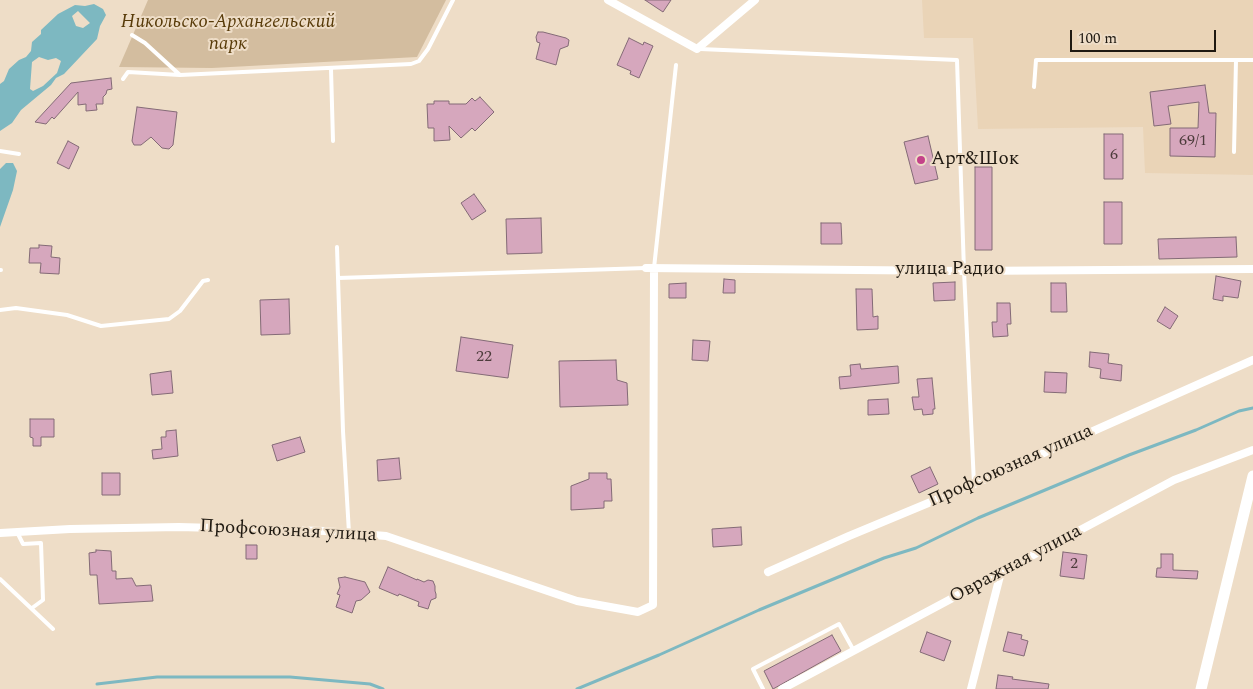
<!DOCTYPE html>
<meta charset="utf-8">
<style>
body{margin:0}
#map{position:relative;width:1253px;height:689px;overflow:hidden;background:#eeddc7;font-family:Spectral,serif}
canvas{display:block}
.scale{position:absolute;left:1070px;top:30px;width:146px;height:22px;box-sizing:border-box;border:2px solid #1f1911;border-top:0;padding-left:6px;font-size:15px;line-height:18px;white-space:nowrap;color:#1f1911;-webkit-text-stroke:4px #eeddc7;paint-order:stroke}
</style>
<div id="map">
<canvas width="1253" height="689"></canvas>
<div class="scale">100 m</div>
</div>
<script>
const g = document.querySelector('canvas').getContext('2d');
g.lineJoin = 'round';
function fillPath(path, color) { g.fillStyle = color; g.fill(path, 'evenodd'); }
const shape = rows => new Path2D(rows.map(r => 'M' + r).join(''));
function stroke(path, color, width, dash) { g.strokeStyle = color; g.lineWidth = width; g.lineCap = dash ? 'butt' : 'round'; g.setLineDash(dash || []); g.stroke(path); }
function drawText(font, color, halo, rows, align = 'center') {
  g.font = font + ' Spectral,serif'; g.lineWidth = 4; g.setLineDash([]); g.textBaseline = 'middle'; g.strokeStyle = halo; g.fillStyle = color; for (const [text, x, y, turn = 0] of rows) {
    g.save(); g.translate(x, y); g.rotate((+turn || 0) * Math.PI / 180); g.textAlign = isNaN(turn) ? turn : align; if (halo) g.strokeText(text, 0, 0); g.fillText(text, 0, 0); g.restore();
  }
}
fillPath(shape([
 [922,0,1253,0,1253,175,1145,173,1143,127,978,129,973,38,924,38]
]), '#ead4b7');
fillPath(shape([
 [148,0,446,0,417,57,212,68,119,67]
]), '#d3bd9f');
fillPath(shape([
 [94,4,103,9,106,15,100,26,97,39,64,74,56,78,51,85,21,110,12,123,0,131,0,84,4,81,9,69,19,60,26,57,31,51,32,42,41,34,41,30,58,14,75,5,85,6],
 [78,11,90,23,83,28,76,26,72,16],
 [39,57,48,60,56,58,61,61,57,73,43,86,33,91,30,89,32,62],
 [6,163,13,163,17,171,13,190,0,227,0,169]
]), '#7db8c1');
stroke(shape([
 [97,684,157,677,290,677,370,684,383,689],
 [577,689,659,655,759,610,884,558,916,548,978,518,1129,455,1196,430,1239,411,1253,408]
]), '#7db8c1', 3);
const building = shape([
 [645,0,671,0,663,12,645,0],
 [538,32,543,32,566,38,569,40,568,46,560,49,556,65,536,59,540,43,537,42,536,37,538,32],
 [629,38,643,45,644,42,653,46,639,78,630,74,631,71,617,65,629,38],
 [111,78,112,89,107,90,106,94,103,97,103,104,96,104,97,110,86,111,86,104,78,105,78,92,54,119,52,117,46,124,35,122,71,83,111,78],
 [1205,85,1209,113,1216,113,1215,157,1170,156,1170,128,1198,128,1199,102,1168,106,1171,124,1154,126,1150,92,1205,85],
 [480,97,494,112,475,131,472,128,461,138,449,126,450,140,434,141,434,128,428,128,427,104,434,104,434,101,449,101,449,104,466,104,472,98,475,101,480,97],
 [137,107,177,112,173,145,169,149,162,148,151,137,141,145,134,145,132,141,137,107],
 [1104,134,1123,134,1123,179,1104,179,1104,134],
 [928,136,938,179,915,184,904,142,928,136],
 [68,141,79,147,69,169,57,163,68,141],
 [975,167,992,167,992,250,975,250,975,167],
 [474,194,486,211,472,220,461,203,474,194],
 [1104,202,1122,202,1122,244,1104,244,1104,202],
 [541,218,542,253,507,254,506,219,541,218],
 [821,223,841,223,842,244,821,244,821,223],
 [1236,237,1237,257,1159,259,1158,239,1236,237],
 [39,245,52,246,51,257,60,258,59,274,40,273,41,263,29,263,30,248,39,248,39,245],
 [1216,276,1241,281,1238,298,1223,296,1223,301,1213,299,1216,276],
 [724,279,735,280,735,293,723,293,724,279],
 [955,282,955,300,934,301,933,283,955,282],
 [686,283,686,298,669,298,669,284,686,283],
 [1051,283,1066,283,1067,312,1051,312,1051,283],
 [856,289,872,289,873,317,878,316,878,329,857,330,856,289],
 [289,299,290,334,261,335,260,300,289,299],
 [997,303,1010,303,1011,324,1007,324,1008,336,993,337,992,322,997,322,997,303],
 [1165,307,1178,316,1170,329,1157,321,1165,307],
 [461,337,513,345,508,378,456,371,461,337],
 [693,340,710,341,708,361,692,360,693,340],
 [1090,352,1109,354,1108,363,1122,365,1121,381,1100,378,1101,369,1089,367,1090,352],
 [616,360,617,380,627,383,628,405,560,407,559,361,616,360],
 [860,364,861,369,898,366,899,383,840,389,839,377,851,376,850,365,860,364],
 [171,371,173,393,152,395,150,374,171,371],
 [1045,372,1067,373,1066,393,1044,392,1045,372],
 [932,378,935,409,933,409,933,414,923,415,922,409,914,410,912,397,919,397,917,379,932,378],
 [888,399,889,414,868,415,868,400,888,399],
 [30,419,54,419,54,437,41,437,41,446,33,446,33,438,30,437,30,419],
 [176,430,178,456,153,459,152,450,162,449,161,437,166,437,166,431,176,430],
 [300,437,305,452,277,461,272,445,300,437],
 [399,458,401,479,378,481,377,460,399,458],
 [930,467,938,484,919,493,911,476,930,467],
 [102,473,120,473,120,495,102,495,102,473],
 [589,473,607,473,607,479,611,479,612,501,604,501,604,508,571,510,571,486,589,479,589,473],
 [741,527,742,545,713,547,712,529,741,527],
 [246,545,257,545,257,559,246,559,246,545],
 [96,550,111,551,112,571,116,571,116,579,132,578,136,586,151,585,153,601,99,604,97,575,90,575,89,553,96,552,96,550],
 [1063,552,1087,555,1084,579,1060,576,1063,552],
 [1161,554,1173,554,1173,570,1198,571,1197,579,1156,577,1157,568,1161,568,1161,554],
 [388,567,417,580,417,579,424,582,428,580,433,581,435,586,435,591,436,594,436,598,431,600,428,609,418,606,419,602,399,594,398,596,379,588,388,567],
 [345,577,365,582,370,592,361,600,356,601,352,613,336,607,340,595,337,594,340,587,338,578,345,577],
 [927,632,951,641,944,661,920,652,927,632],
 [1008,632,1022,635,1021,639,1028,641,1024,656,1003,651,1008,632],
 [832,635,841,651,773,689,764,671,832,635],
 [998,675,1013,677,1012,679,1049,684,1048,689,996,689,998,675]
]);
fillPath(building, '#d6a7bd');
stroke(building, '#836a76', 1);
stroke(shape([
 [132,35,145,43,180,75],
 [700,49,957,60,964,271,974,484],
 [331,69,333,141],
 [123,79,128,72,180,75,411,64,419,61,428,49,453,0],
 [1034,87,1036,60,1253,60],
 [0,151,19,154],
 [1234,152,1236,60],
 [337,247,343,431,349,533],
 [654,268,676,65],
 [0,270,1,270],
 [338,278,646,268],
 [0,310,16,308,67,315,101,326,169,319,180,311,203,281,208,280],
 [17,532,23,544,41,543,43,600,32,608],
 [0,579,53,629],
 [763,689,753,669,839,624,854,651]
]), '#fff', 4);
stroke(shape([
 [608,0,697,49,755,0],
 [646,268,964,271,1253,269],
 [0,533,70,529,179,527,325,531,386,536,577,601,638,612,653,605,654,268],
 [768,572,849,536,974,484,1253,360],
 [782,689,1174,480,1253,450],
 [971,689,1001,572]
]), '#fff', 8);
stroke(shape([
 [1201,689,1253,476]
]), '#fff', 11);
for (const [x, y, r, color] of [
 [921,160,5,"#c44289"]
]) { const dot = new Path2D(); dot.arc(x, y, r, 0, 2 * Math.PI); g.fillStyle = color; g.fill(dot); stroke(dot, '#eeddc7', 2); }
drawText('16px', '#4d3c3c', null, [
 ["69/1",1193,142],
 ["6",1114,156],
 ["22",484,358],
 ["2",1074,565]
]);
drawText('italic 19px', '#583b09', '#eeddc7', [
 ["Никольско-Архангельский",228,23],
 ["парк",228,45]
]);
drawText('19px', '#1f1911', '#eeddc7', [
 ["Арт&Шок",931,160]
], 'left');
drawText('19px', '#1f1911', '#eeddc7', [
 ["улица Радио",950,270],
 ["Профсоюзная улица",1011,467,-24],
 ["Профсоюзная улица",288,532,3],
 ["Овражная улица",1016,565,-28]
]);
</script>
